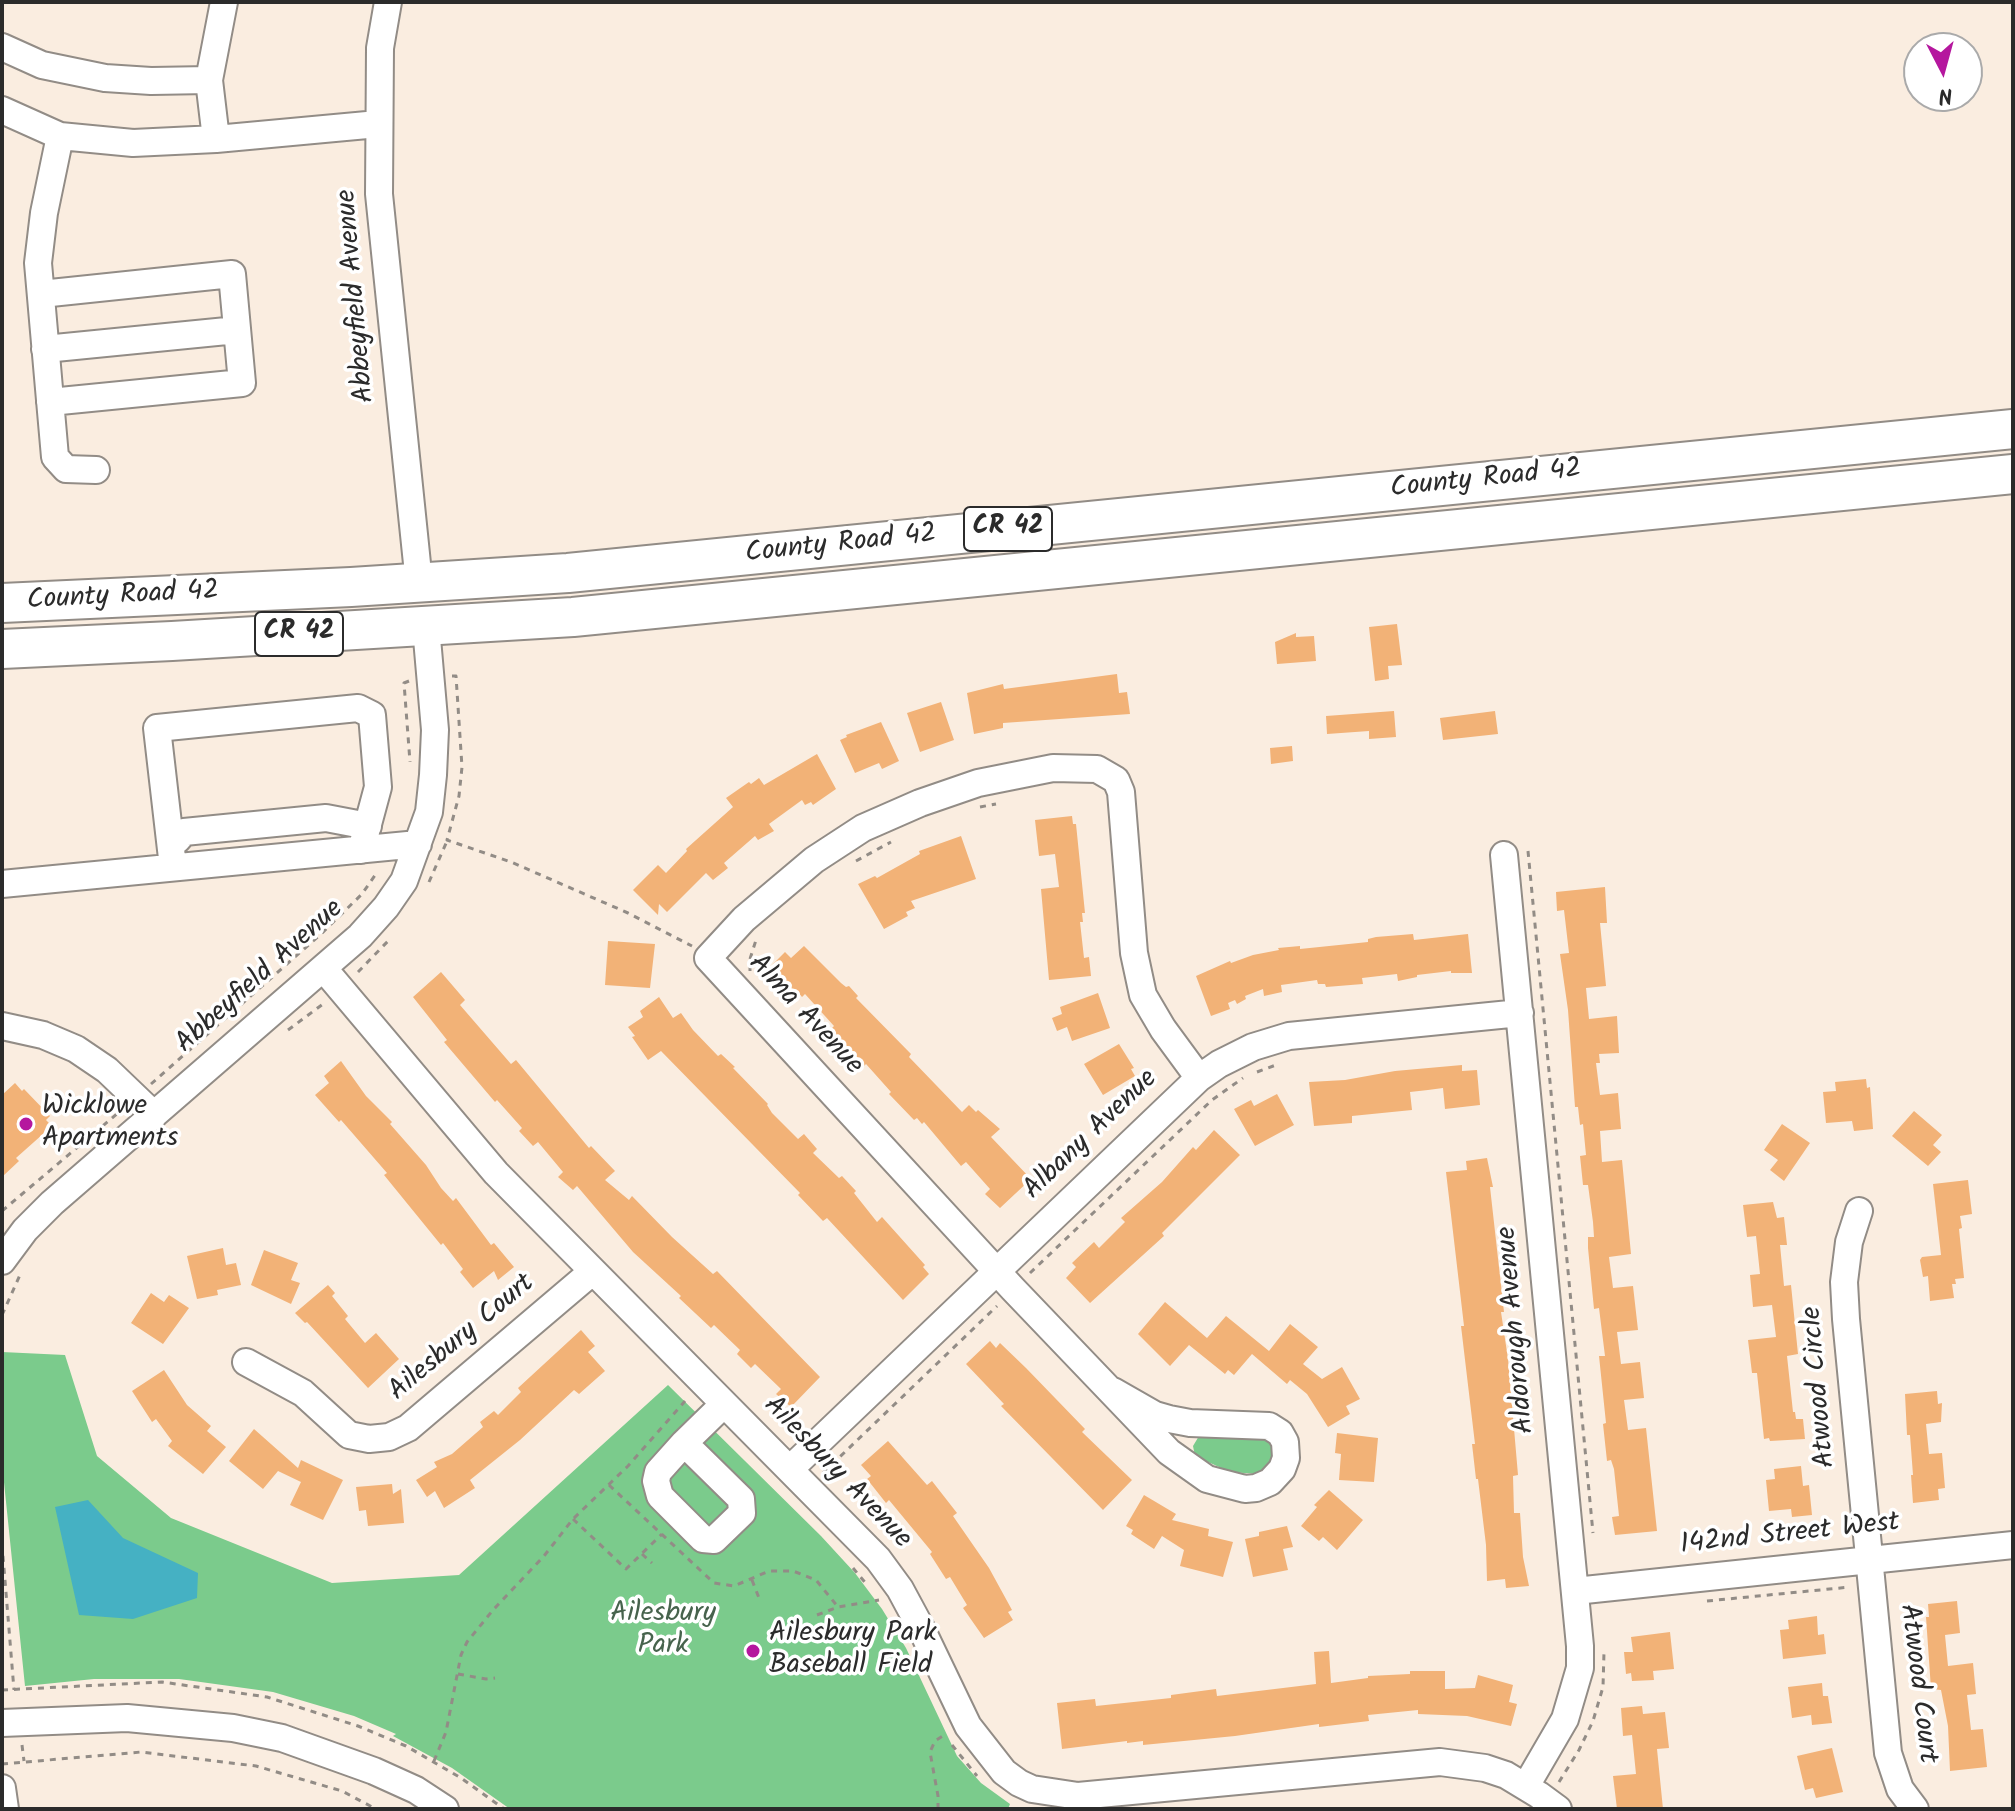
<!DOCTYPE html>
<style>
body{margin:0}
#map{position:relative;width:2015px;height:1811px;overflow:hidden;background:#faede0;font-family:Kalam,sans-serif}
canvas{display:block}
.frame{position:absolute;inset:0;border:4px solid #2b2b2b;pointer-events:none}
.north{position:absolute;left:1903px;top:32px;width:80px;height:80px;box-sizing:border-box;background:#fff;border:2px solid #aaa;border-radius:50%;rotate:174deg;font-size:22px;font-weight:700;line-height:32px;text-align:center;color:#2b2b2b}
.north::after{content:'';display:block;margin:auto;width:28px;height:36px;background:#b5179e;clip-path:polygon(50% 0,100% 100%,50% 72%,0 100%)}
</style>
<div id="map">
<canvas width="2015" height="1811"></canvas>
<div class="frame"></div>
<div class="north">N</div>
</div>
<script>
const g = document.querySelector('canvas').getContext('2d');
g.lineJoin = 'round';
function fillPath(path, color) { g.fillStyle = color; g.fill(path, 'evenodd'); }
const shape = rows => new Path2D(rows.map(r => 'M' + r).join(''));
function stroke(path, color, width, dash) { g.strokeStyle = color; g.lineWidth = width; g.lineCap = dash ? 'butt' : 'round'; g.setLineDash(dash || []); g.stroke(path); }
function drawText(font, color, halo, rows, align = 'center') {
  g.font = font + ' Kalam,sans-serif'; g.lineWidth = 7; g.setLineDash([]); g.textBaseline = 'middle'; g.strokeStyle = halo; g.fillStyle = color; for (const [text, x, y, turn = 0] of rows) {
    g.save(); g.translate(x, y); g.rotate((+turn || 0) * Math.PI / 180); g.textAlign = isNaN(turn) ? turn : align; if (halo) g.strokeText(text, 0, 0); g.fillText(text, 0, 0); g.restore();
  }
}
fillPath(shape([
 [2,1352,65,1355,97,1456,171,1518,332,1583,459,1575,668,1385,821,1536,855,1573,882,1609,906,1648,957,1756,981,1783,1010,1804,1008,1809,510,1809,452,1768,393,1736,396,1734,354,1716,273,1692,179,1679,94,1679,25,1686,2,1463],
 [1199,1436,1266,1439,1272,1446,1272,1458,1270,1465,1258,1474,1230,1472,1195,1456,1193,1446]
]), '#7bcb8c');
fillPath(shape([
 [88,1500,123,1538,198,1573,197,1598,133,1619,79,1615,55,1507]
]), '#45b1c3');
fillPath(shape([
 [1397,624,1402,665,1388,666,1389,679,1375,681,1369,627],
 [1296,633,1296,637,1314,636,1316,661,1277,664,1275,642],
 [1117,674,1119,693,1127,692,1130,714,1003,723,1003,728,974,734,967,693,1003,684,1004,689],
 [941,702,954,740,920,752,907,713],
 [1394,711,1396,737,1369,739,1369,731,1327,734,1326,716],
 [1495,711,1498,734,1443,740,1440,718],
 [881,722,899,761,882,769,879,763,855,773,840,740,847,737,846,735],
 [1292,746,1293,761,1271,764,1270,748],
 [817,754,836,789,813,805,811,802,805,805,802,800,769,824,774,831,758,840,755,836,724,863,728,868,713,880,706,873,667,912,659,904,658,915,633,890,658,865,666,873,687,851,686,849,733,807,726,798,749,782,751,784,759,778,764,785],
 [1072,816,1073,824,1076,824,1085,913,1082,913,1083,922,1080,922,1084,958,1089,957,1091,976,1049,980,1041,889,1059,887,1055,854,1039,856,1035,820],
 [961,836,976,879,911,901,915,908,906,912,908,916,884,929,858,884,875,876,877,878,920,854,919,851],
 [1605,887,1607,923,1600,923,1606,986,1586,988,1589,1019,1617,1016,1619,1053,1599,1054,1600,1063,1596,1063,1600,1095,1618,1093,1621,1129,1600,1131,1602,1162,1622,1160,1631,1254,1609,1257,1613,1288,1633,1286,1638,1330,1617,1332,1621,1364,1640,1362,1644,1398,1624,1400,1628,1430,1646,1428,1657,1531,1615,1535,1612,1517,1619,1516,1614,1469,1611,1460,1607,1461,1603,1424,1606,1423,1599,1356,1605,1356,1599,1308,1594,1309,1588,1248,1588,1237,1594,1237,1593,1222,1588,1185,1583,1185,1580,1156,1586,1155,1583,1124,1580,1125,1578,1107,1575,1107,1568,1010,1560,954,1569,953,1564,910,1557,911,1556,892],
 [1413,934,1414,940,1468,934,1472,973,1451,973,1451,971,1417,975,1417,977,1398,981,1397,974,1362,978,1363,984,1326,987,1325,984,1318,984,1317,980,1281,985,1282,992,1264,996,1263,989,1245,996,1246,999,1237,1004,1235,1000,1228,1003,1230,1009,1211,1016,1196,976,1230,961,1231,963,1253,955,1279,950,1278,948,1300,946,1300,949,1368,942,1368,939,1376,937],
 [608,941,655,944,650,988,605,985],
 [804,946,841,983,846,987,849,986,858,996,856,998,911,1054,909,1057,962,1112,969,1105,976,1112,978,1110,1000,1129,991,1137,1031,1179,1000,1208,985,1194,990,1189,966,1162,961,1166,924,1122,922,1124,917,1118,914,1120,889,1094,891,1092,866,1064,863,1067,829,1031,834,1026,805,994,802,997,797,991,795,992,770,967,785,952,791,958],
 [441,972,465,1000,460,1005,511,1064,516,1060,589,1148,591,1146,615,1171,605,1180,629,1200,632,1196,672,1237,713,1274,717,1271,820,1377,791,1407,776,1394,781,1389,755,1364,751,1368,737,1354,740,1350,714,1325,711,1328,679,1298,681,1296,633,1252,577,1186,573,1190,558,1177,563,1172,538,1142,533,1146,519,1131,522,1128,497,1100,495,1102,444,1042,447,1040,413,997],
 [1098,993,1110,1028,1072,1041,1067,1027,1057,1031,1052,1018,1062,1014,1060,1007],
 [659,997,673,1018,681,1013,693,1030,718,1056,721,1054,735,1067,733,1068,768,1104,767,1105,772,1113,798,1139,804,1134,817,1149,813,1153,839,1178,842,1176,856,1191,854,1193,877,1222,882,1217,925,1265,923,1267,929,1274,903,1300,827,1218,823,1221,798,1195,800,1193,661,1051,648,1060,632,1037,635,1036,628,1027,643,1017,640,1011],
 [1119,1044,1134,1068,1131,1069,1135,1076,1103,1095,1084,1064],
 [341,1061,366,1096,392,1122,390,1124,426,1165,441,1188,453,1201,456,1198,491,1245,494,1243,514,1267,498,1280,494,1271,473,1288,460,1272,463,1269,443,1243,441,1245,384,1175,387,1173,341,1120,339,1122,315,1095,329,1083,324,1076],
 [1462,1065,1462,1071,1477,1070,1480,1105,1445,1109,1443,1088,1428,1090,1410,1092,1412,1110,1352,1116,1352,1123,1314,1126,1309,1082,1345,1080,1395,1071],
 [1866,1079,1867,1088,1870,1087,1873,1129,1854,1131,1852,1121,1826,1123,1823,1092,1836,1091,1835,1082],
 [15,1083,22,1091,24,1089,50,1116,46,1120,52,1126,16,1158,19,1161,2,1177,2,1095],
 [1277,1094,1294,1125,1255,1146,1234,1109,1251,1100,1254,1106],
 [1914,1111,1942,1135,1933,1145,1941,1152,1928,1166,1892,1136],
 [1782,1124,1810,1143,1784,1181,1770,1170,1778,1160,1764,1150],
 [1214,1130,1240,1155,1162,1233,1164,1236,1090,1303,1066,1278,1076,1267,1072,1263,1094,1242,1099,1248,1125,1222,1121,1218,1162,1182,1193,1147,1196,1150],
 [1487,1158,1493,1187,1490,1187,1504,1312,1501,1312,1508,1359,1518,1475,1513,1476,1514,1513,1520,1513,1523,1557,1529,1586,1506,1588,1505,1579,1487,1581,1486,1545,1478,1479,1476,1479,1472,1444,1475,1444,1461,1326,1464,1326,1446,1172,1467,1170,1466,1161],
 [1968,1180,1972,1214,1960,1216,1962,1228,1959,1229,1964,1278,1955,1279,1956,1284,1952,1284,1954,1298,1930,1301,1928,1276,1923,1277,1920,1260,1922,1257,1941,1255,1933,1184],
 [1773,1202,1777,1218,1784,1217,1787,1245,1780,1245,1784,1286,1791,1285,1798,1354,1787,1356,1793,1412,1795,1412,1796,1419,1803,1419,1805,1439,1770,1441,1769,1438,1764,1439,1757,1373,1752,1373,1748,1340,1776,1337,1772,1305,1753,1307,1750,1275,1760,1274,1756,1236,1747,1237,1743,1205],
 [223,1248,226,1265,236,1263,241,1285,217,1290,218,1295,197,1299,187,1256],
 [264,1250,298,1263,291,1280,300,1283,291,1304,251,1285],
 [328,1285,335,1293,332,1296,348,1316,345,1319,365,1343,376,1333,399,1359,368,1388,307,1322,305,1323,295,1313],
 [151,1293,164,1302,169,1295,189,1308,163,1344,131,1323],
 [1165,1302,1207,1338,1226,1316,1269,1351,1290,1324,1318,1347,1303,1364,1322,1379,1342,1367,1360,1399,1346,1406,1350,1414,1328,1427,1307,1394,1290,1380,1287,1384,1252,1354,1234,1375,1228,1370,1225,1374,1189,1345,1170,1366,1138,1334],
 [581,1330,595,1346,588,1352,605,1371,579,1394,574,1390,520,1440,470,1480,475,1488,444,1508,435,1491,427,1497,416,1480,437,1467,434,1462,452,1454,483,1427,480,1422,494,1411,498,1415,521,1392,518,1388],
 [990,1341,996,1348,1000,1343,1026,1368,1085,1429,1082,1432,1132,1480,1103,1510,1001,1406,1004,1404,966,1364],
 [164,1370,187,1405,211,1426,207,1431,226,1447,203,1474,168,1446,172,1441,156,1419,152,1422,132,1391],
 [1937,1391,1938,1404,1942,1403,1941,1422,1926,1424,1929,1454,1942,1453,1945,1488,1938,1489,1939,1500,1913,1503,1911,1475,1913,1475,1910,1435,1907,1435,1905,1394],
 [254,1429,298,1468,301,1460,343,1480,323,1520,290,1505,301,1482,278,1471,263,1489,229,1461],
 [1337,1433,1378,1438,1374,1482,1339,1480,1341,1454,1335,1453],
 [888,1441,927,1485,932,1481,957,1513,953,1516,989,1568,1012,1610,1008,1612,1013,1620,984,1638,963,1608,967,1605,950,1577,946,1579,930,1554,932,1552,889,1500,886,1503,867,1479,871,1476,861,1465],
 [1801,1466,1803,1486,1809,1485,1812,1515,1792,1517,1791,1509,1769,1511,1766,1480,1775,1479,1774,1469],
 [392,1484,393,1494,401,1489,404,1523,368,1526,366,1510,359,1511,356,1487],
 [1329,1490,1363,1520,1337,1550,1323,1537,1319,1541,1301,1526,1317,1507,1314,1505],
 [1144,1495,1176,1514,1172,1520,1209,1529,1208,1536,1233,1542,1223,1577,1180,1566,1184,1550,1162,1536,1154,1549,1131,1534,1133,1530,1126,1526],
 [1287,1526,1293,1547,1283,1549,1288,1570,1253,1577,1245,1539,1259,1536,1259,1532],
 [1957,1601,1960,1633,1945,1635,1948,1666,1973,1663,1976,1694,1967,1695,1971,1730,1983,1729,1987,1767,1950,1771,1948,1726,1941,1690,1931,1689,1926,1617,1929,1617,1928,1604],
 [1817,1616,1818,1635,1824,1634,1826,1654,1783,1659,1780,1630,1789,1629,1788,1620],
 [1670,1632,1674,1669,1653,1671,1654,1680,1632,1681,1631,1673,1626,1674,1624,1652,1633,1652,1631,1637],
 [1329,1651,1331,1683,1368,1678,1368,1676,1410,1674,1410,1671,1445,1671,1445,1689,1475,1688,1478,1675,1513,1685,1509,1702,1517,1704,1511,1726,1467,1716,1418,1714,1418,1710,1368,1715,1369,1721,1319,1727,1319,1724,1235,1736,1143,1745,1143,1741,1127,1743,1127,1741,1062,1749,1057,1703,1095,1699,1096,1706,1171,1698,1171,1695,1216,1689,1217,1696,1316,1684,1314,1652],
 [1822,1683,1823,1696,1828,1696,1832,1723,1812,1725,1811,1715,1792,1718,1788,1687],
 [1642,1706,1643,1714,1665,1712,1669,1748,1657,1749,1663,1809,1617,1809,1613,1776,1636,1774,1632,1735,1623,1736,1621,1708],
 [1832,1748,1843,1792,1816,1798,1813,1788,1805,1790,1797,1756]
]), '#f2b277');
const minor = shape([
 [388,2,380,48,379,194,419,583],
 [2,47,42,65,105,78,151,81,209,80,216,139],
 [209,80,224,2],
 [2,110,60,136,133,143,216,139,378,124],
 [60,136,44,213,38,263,55,457,66,469,96,470],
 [41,294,232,274,242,383,50,402],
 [45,349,237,330],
 [177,840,184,832,326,818,368,826],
 [1504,855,1580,1646,1580,1668,1565,1719,1526,1786],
 [173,867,157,728,358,708,372,715,378,787,361,850],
 [2,884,418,844],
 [324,969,496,1173,878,1559,900,1589,921,1628,968,1726,1004,1772,1019,1783,1032,1789,1078,1796,1440,1762,1485,1768,1506,1775,1539,1795,1558,1809],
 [2,1026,43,1035,76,1049,107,1070,154,1115],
 [1859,1211,1849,1242,1844,1282,1846,1319,1888,1753,1900,1789,1915,1809],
 [2,1261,25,1230,52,1203,360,936,386,907,404,881,429,812,433,775,435,730,426,627],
 [246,1362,303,1393,349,1435,369,1439,389,1437,408,1428,593,1271],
 [1113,1391,1155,1415,1169,1419,1190,1423,1269,1426,1280,1433,1285,1442,1286,1458,1282,1469,1270,1482,1256,1488,1245,1489,1207,1479,1169,1452,1013,1289,708,958,744,919,814,860,863,828,920,803,978,783,1053,768,1097,769,1116,780,1121,792,1134,953,1143,995,1163,1029,1199,1078],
 [684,1443,741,1499,742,1513,714,1540,703,1539,660,1496,656,1481,658,1472,684,1443,724,1404],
 [790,1469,1199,1078,1219,1064,1253,1047,1289,1036,1520,1013],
 [1575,1591,2013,1545],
 [2,1723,127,1718,233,1728,282,1738,374,1771,416,1790,445,1809],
 [2,1788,5,1809]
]);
const highway = shape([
 [2,603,351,587,568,573,2013,429],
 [2,649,172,641,573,617,2013,474]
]);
stroke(minor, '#928c86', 30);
stroke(highway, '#928c86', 42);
stroke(shape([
 [452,676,456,676,462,767,459,796,447,840,511,862,628,913,692,946],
 [409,681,404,683,410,762],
 [980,807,996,804],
 [1528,851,1593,1533],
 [856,861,891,842],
 [429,882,447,841],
 [750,971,750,959,756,940],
 [358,972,389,940],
 [288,1030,323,1004],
 [1257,1072,1276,1065],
 [151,1084,321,934,362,894,378,871],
 [2,1211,118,1113],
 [1030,1273,1212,1100,1243,1078],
 [2,1315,20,1275],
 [823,1473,997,1306],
 [609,1485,714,1583,734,1586,769,1571,793,1571,816,1580,838,1607],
 [573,1519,626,1569,662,1534],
 [2,1544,14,1690],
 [642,1554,652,1563],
 [853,1568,868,1586],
 [752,1580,759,1598],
 [1707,1601,1850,1587],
 [817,1615,838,1607,879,1600],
 [458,1674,486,1679,495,1678],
 [2,1690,162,1682,267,1697,358,1726,406,1746,461,1778,504,1809],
 [22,1745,24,1761],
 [952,1745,977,1776],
 [434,1761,446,1732,461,1655,467,1642,493,1610,544,1556,573,1519,628,1466,685,1401],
 [2,1764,141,1752,256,1766,342,1791,376,1809],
 [1559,1782,1579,1750,1593,1721,1603,1687,1604,1652],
 [938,1809,938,1796,930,1752,935,1741,946,1734]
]), '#928c86', 3, [6, 6]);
stroke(minor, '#fff', 26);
stroke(highway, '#fff', 38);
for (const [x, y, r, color] of [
 [26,1124,8,"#b5179e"],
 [753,1651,8,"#b5179e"]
]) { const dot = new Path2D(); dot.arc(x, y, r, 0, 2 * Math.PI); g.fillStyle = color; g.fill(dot); stroke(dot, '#fff', 3); }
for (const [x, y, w] of [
 [1008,529,88],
 [299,634,88]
]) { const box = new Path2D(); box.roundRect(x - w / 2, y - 22, w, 44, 6); g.fillStyle = '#fff'; g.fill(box); stroke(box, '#2b2b2b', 2); }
drawText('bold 26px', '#2b2b2b', null, [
 ["CR 42",1008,529],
 ["CR 42",299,634]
]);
drawText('28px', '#2b2b2b', '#fff', [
 ["Abbeyfield Avenue",358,296,-95],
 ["County Road 42",1486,481,-6],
 ["County Road 42",841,546,-6],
 ["County Road 42",123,598,-3],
 ["Abbeyfield Avenue",261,978,-42],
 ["Alma Avenue",804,1016,47],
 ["Albany Avenue",1092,1136,-44],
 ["Aldorough Avenue",1518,1330,-95],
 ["Ailesbury Court",463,1339,-40],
 ["Atwood Circle",1821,1387,-95],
 ["Ailesbury Avenue",836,1474,46],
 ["142nd Street West",1790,1536,-6],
 ["Atwood Court",1916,1684,83]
]);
drawText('28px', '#2b2b2b', '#fff', [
 ["Wicklowe",42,1108],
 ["Apartments",42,1140],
 ["Ailesbury Park",769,1635],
 ["Baseball Field",769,1667]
], 'left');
drawText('28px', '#47634d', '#fff', [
 ["Ailesbury",663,1615],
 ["Park",663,1647]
]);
</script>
